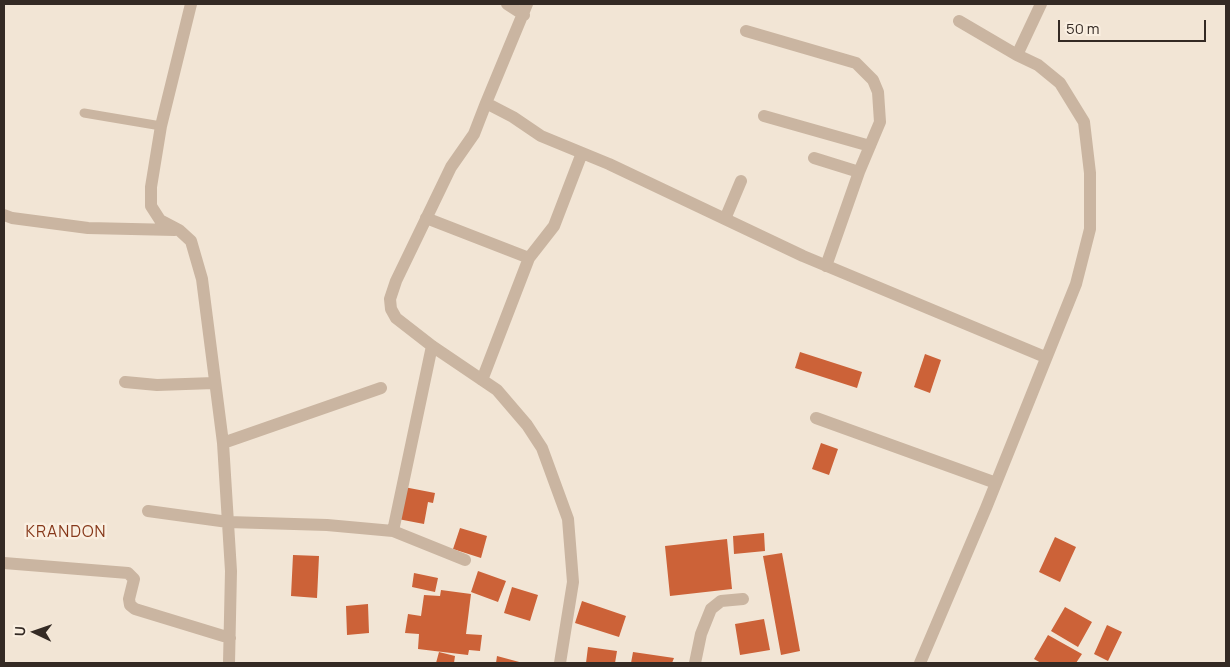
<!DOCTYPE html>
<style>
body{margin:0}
#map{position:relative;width:1230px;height:667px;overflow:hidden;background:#f2e5d5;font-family:Manrope,sans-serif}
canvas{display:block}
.frame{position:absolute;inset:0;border:5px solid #342a24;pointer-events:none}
.north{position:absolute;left:10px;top:607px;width:50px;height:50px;-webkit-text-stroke:4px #faefe1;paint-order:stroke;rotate:273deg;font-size:14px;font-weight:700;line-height:20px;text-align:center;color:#342a24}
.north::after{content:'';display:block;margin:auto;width:18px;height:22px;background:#342a24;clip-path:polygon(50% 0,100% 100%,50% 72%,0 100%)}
.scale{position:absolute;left:1058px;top:20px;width:148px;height:22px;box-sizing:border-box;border:2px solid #342a24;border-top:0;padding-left:6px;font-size:15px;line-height:18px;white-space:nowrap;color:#342a24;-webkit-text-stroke:4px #faefe1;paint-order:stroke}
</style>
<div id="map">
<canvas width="1230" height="667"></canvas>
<div class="frame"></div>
<div class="north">U</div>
<div class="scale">50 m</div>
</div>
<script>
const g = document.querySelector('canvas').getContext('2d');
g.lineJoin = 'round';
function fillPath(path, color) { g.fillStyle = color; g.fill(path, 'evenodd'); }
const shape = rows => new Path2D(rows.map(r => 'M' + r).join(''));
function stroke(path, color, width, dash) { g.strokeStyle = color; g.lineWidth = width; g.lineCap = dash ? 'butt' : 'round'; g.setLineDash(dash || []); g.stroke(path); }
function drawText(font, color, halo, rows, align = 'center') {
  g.font = font + ' Manrope,sans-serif'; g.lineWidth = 5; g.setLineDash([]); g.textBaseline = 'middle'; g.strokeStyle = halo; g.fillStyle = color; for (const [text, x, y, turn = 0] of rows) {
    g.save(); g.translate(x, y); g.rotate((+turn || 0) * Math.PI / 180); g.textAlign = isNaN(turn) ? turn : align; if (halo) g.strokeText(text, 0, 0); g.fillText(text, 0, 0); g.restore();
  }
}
fillPath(shape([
 [800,352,862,372,857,388,795,368],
 [925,354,941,360,930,393,914,387],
 [821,443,838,449,829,475,812,469],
 [404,487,435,493,433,503,428,502,424,524,398,519],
 [460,528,487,536,481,558,453,549],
 [764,533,765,551,734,554,733,536],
 [1055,537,1076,547,1060,582,1039,572],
 [727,539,732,589,670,596,665,546],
 [782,553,800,651,781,655,763,556],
 [293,555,319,556,317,598,291,596],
 [478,571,506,581,498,602,471,592],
 [414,573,438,578,435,592,412,587],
 [512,587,538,595,530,621,504,613],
 [441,590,471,594,466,634,482,635,480,651,469,650,468,655,418,649,419,634,405,633,408,614,421,616,424,595,440,596],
 [582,601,626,616,619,637,575,623],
 [368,604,369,633,347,635,346,606],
 [1065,607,1092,622,1078,647,1051,631],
 [764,619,770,650,740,655,735,624],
 [1107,625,1122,632,1108,661,1094,654],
 [1048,635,1082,654,1076,663,1041,663,1034,659],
 [588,647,617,651,615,663,586,663],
 [439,652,455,656,454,663,436,663],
 [633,652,674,658,672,663,631,663],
 [497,656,523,663,496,663]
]), '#cc6238');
stroke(shape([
 [84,113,161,126]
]), '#cab5a1', 9);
stroke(shape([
 [191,4,161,126,151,187,151,206,160,220,179,230,191,241,202,279,223,443,231,571,229,663],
 [507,4,524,15],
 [527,4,486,103,513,117,541,136,609,164,803,256,1045,357],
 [959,21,1017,55],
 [746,31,856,63,873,80,878,92,880,122,859,172,826,266],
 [486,103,474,134,451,167,396,281,390,299,391,309,396,318,432,346,497,390,527,425,542,448,568,519,573,582,560,663],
 [764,116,870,146],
 [814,158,859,172],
 [4,215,12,218,88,228,175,230],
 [426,218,529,258],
 [725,219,741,181],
 [482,380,529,258,554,226,582,153],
 [125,382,157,385,214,383],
 [816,418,996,483],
 [223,443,381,388],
 [148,511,228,522,327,525,393,531,465,560],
 [393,531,432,346],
 [4,563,128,573,134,579,129,599,130,605,135,609,230,638],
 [695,663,701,634,711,609,721,601,743,599],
 [920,663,986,508,1076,284,1090,229,1090,173,1084,122,1060,83,1038,65,1017,55,1041,4]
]), '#cab5a1', 12);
g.letterSpacing = '1px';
drawText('16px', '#86381a', '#faefe1', [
 ["KRANDON",66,533]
]);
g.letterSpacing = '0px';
</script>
